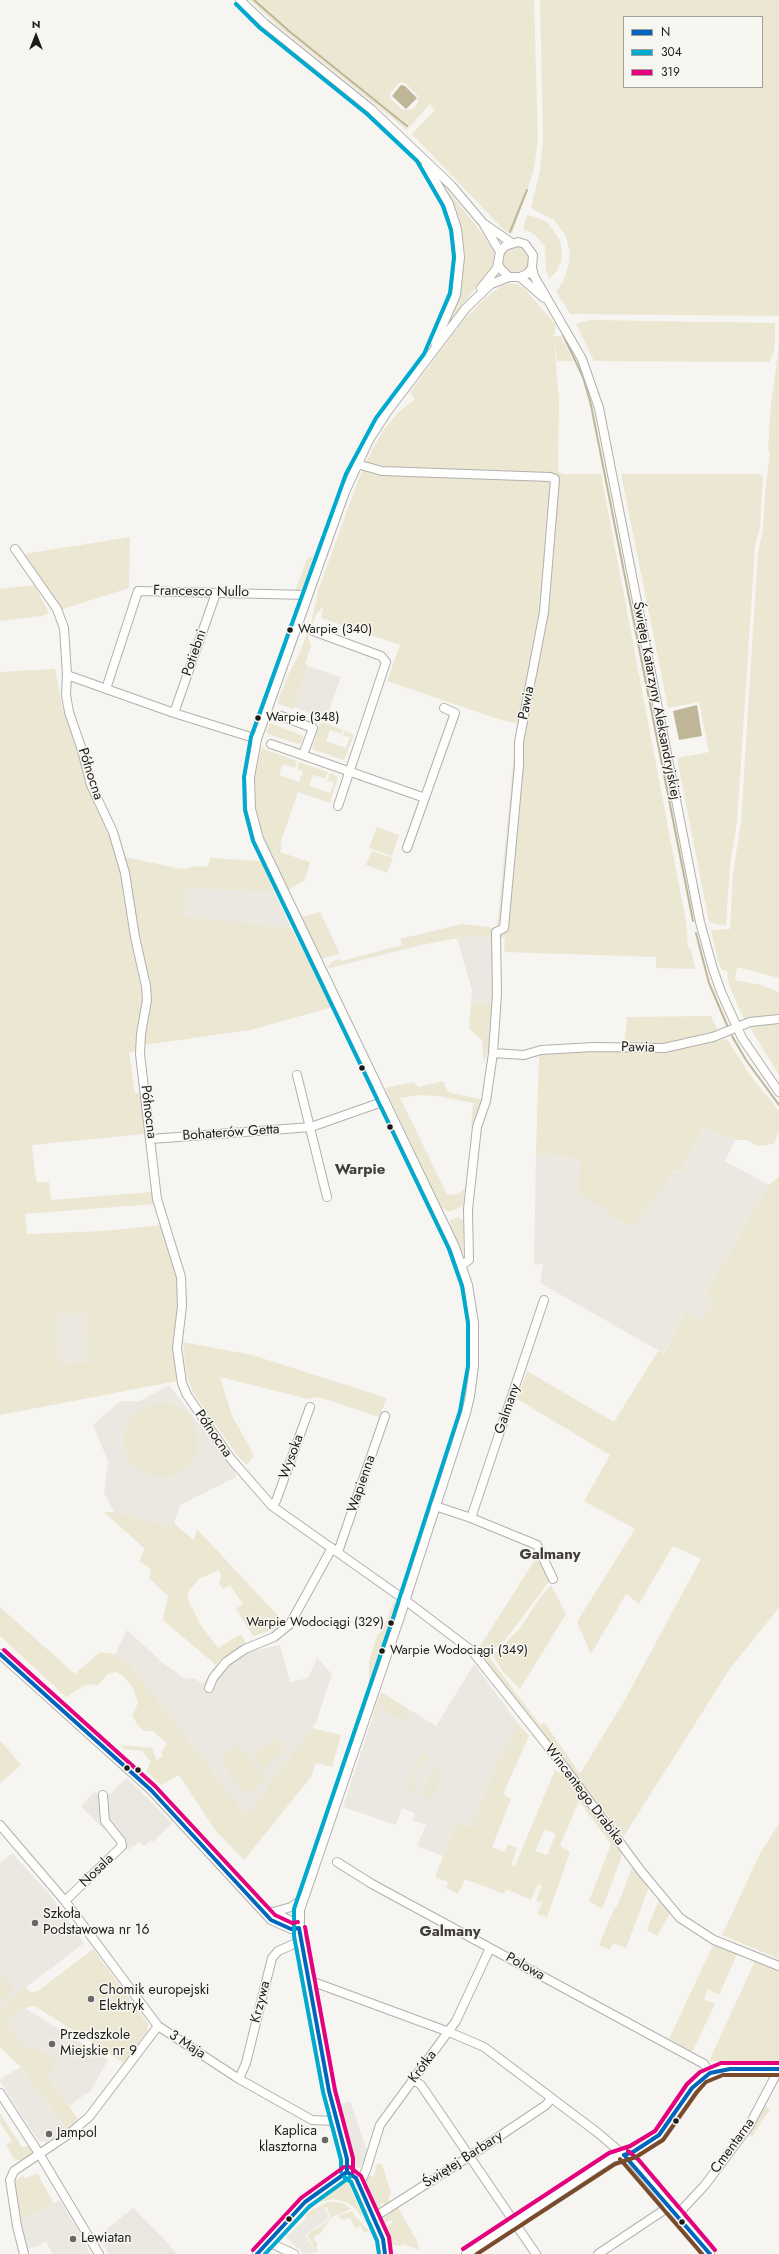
<!DOCTYPE html>
<meta charset="utf-8">
<style>
body{margin:0}
#map{position:relative;width:779px;height:2254px;overflow:hidden;background:#f6f5f2;font-family:Jost,sans-serif}
canvas{display:block}
.legend{position:absolute;left:623px;top:16px;width:140px;height:72px;box-sizing:border-box;background:#f8f6f0;border:1px solid #a09f9a;margin:0;padding:5px 7px;list-style:none;font-size:12px;color:#1c1c1a}
.legend li{display:flex;align-items:center;gap:8px;height:20px}
.legend b{width:20px;border:1px solid #a09f9a}
.north{position:absolute;left:16px;top:16px;width:40px;height:40px;-webkit-text-stroke:3px #f8f6f0;paint-order:stroke;rotate:0deg;font-size:11px;font-weight:700;line-height:16px;text-align:center;color:#1c1c1a}
.north::after{content:'';display:block;margin:auto;width:14px;height:18px;background:#1c1c1a;clip-path:polygon(50% 0,100% 100%,50% 72%,0 100%)}
</style>
<div id="map">
<canvas width="779" height="2254"></canvas>
<ul class="legend">
<li><b style="height:5px;background:#0065bd"></b>N</li>
<li><b style="height:5px;background:#00a9ce"></b>304</li>
<li><b style="height:5px;background:#e5007d"></b>319</li>
</ul>
<div class="north">N</div>
</div>
<script>
const g = document.querySelector('canvas').getContext('2d');
g.lineJoin = 'round';
function fillPath(path, color) { g.fillStyle = color; g.fill(path, 'evenodd'); }
const shape = rows => new Path2D(rows.map(r => 'M' + r).join(''));
function stroke(path, color, width, dash) { g.strokeStyle = color; g.lineWidth = width; g.lineCap = dash ? 'butt' : 'round'; g.setLineDash(dash || []); g.stroke(path); }
function drawText(font, color, halo, rows, align = 'center') {
  g.font = font + ' Jost,sans-serif'; g.lineWidth = 3; g.setLineDash([]); g.textBaseline = 'middle'; g.strokeStyle = halo; g.fillStyle = color; for (const [text, x, y, turn = 0] of rows) {
    g.save(); g.translate(x, y); g.rotate((+turn || 0) * Math.PI / 180); g.textAlign = isNaN(turn) ? turn : align; if (halo) g.strokeText(text, 0, 0); g.fillText(text, 0, 0); g.restore();
  }
}
fillPath(shape([
 [308,666,341,677,326,719,294,707],
 [184,888,274,892,291,928,185,918],
 [474,935,492,936,495,977,493,1004,471,1003,472,990,457,938],
 [703,1128,735,1140,725,1161,769,1185,705,1294,714,1300,700,1322,686,1313,663,1353,540,1283,543,1264,534,1265,536,1154,581,1158,680,1172],
 [85,1312,88,1362,59,1364,56,1314],
 [169,1385,235,1471,236,1477,180,1505,172,1529,114,1512,104,1493,108,1461,93,1425,120,1401,140,1401],
 [127,1630,163,1663,185,1679,194,1678,203,1684,216,1665,221,1670,248,1652,280,1645,290,1682,308,1678,317,1658,332,1674,316,1723,246,1815,130,1664,115,1654],
 [474,1664,518,1723,493,1773,471,1829,456,1823,443,1856,417,1846,426,1825,412,1820,415,1813,402,1808,396,1825,343,1807,381,1692,436,1726],
 [127,1778,172,1823,153,1842,151,1840,144,1846,139,1842,128,1850,106,1828,104,1830,81,1806,95,1791,100,1795,113,1793,114,1789],
 [12,1853,50,1895,84,1943,0,2007,0,1863],
 [25,2008,108,2060,91,2090,69,2106,6,2021],
 [21,2067,67,2130,46,2142,39,2141,35,2136,0,2081,0,2079],
 [350,2101,367,2151,361,2167,357,2168,355,2165,339,2105],
 [60,2200,82,2237,90,2254,52,2254,46,2241,38,2246,27,2249,21,2220],
 [133,2208,165,2240,177,2254,109,2254,98,2236],
 [325,2208,329,2218,305,2235,316,2252,304,2254,286,2237,307,2218]
]), '#eae8e0');
fillPath(shape([
 [250,0,534,0,538,141,533,173,512,234,504,230,412,134,435,110,430,104,407,130,279,27],
 [400,82,405,83,418,96,418,102,413,109,403,110,390,98,390,93],
 [540,0,779,0,779,316,570,314,556,291,563,282,569,263,570,253,566,236,554,220,531,208,540,170,543,139],
 [624,17,762,17,762,87,624,87],
 [442,183,485,237,494,252,494,262,490,270,452,318,460,294,465,255,458,218],
 [527,215,539,218,548,223,560,240,562,252,561,262,557,271,549,279,546,271,545,246,534,234,523,229],
 [521,245,530,252,531,268,517,277,503,269,501,255,503,250],
 [509,283,517,284,524,288,556,325,554,336,561,336,573,361,557,361,554,342,559,400,558,471,563,474,601,474,686,922,688,948,691,949,695,969,656,968,656,957,504,952,505,938,474,935,421,945,326,969,333,961,339,959,342,961,402,945,400,939,462,924,497,928,517,724,495,718,387,681,400,645,321,618,323,607,316,614,308,638,311,646,305,663,308,666,293,709,277,703,289,673,300,652,311,623,318,591,359,478,371,452,384,429,398,413,415,399,410,392,463,321,485,298,503,285],
 [591,320,775,323,775,342,773,355,769,362,594,361,576,324],
 [779,344,779,978,737,967,735,980,761,985,779,992,779,1017,744,1019,729,985,727,970,722,970,718,961,711,930,730,929,733,874,741,822,758,552,763,530,765,492,770,453,768,448,771,404],
 [621,474,760,474,763,477,760,527,755,547,737,822,730,865,726,926,709,922,677,758,709,752,699,702,668,708],
 [130,537,129,588,60,610,25,554],
 [320,540,323,540,307,587,295,591,308,557,313,557],
 [34,585,49,613,41,616,0,621,0,589],
 [55,669,63,711,66,714,113,839,120,866,130,933,143,994,145,994,136,1051,129,1052,135,1093,141,1092,144,1134,32,1145,35,1172,37,1182,49,1182,51,1200,152,1192,155,1204,25,1214,27,1234,103,1231,163,1225,177,1268,180,1293,175,1353,177,1381,0,1415,0,672],
 [85,1313,88,1362,59,1364,56,1314],
 [323,722,343,730,342,734,330,730,326,741,346,748,350,737,343,736,345,730,354,735,344,760,312,749,319,725],
 [270,723,304,736,301,743,297,744,266,733],
 [261,748,297,761,295,768,283,764,279,775,299,782,303,771,297,769,299,762,328,772,325,779,313,775,309,786,330,793,334,782,327,781,330,773,338,777,330,803,298,792,280,844,282,845,280,852,310,862,305,880,288,890,266,844,256,811,255,776],
 [377,827,399,835,392,856,369,848],
 [372,851,393,858,387,873,366,865],
 [125,857,181,869,198,866,208,867,210,858,262,861,274,892,184,888,185,917,291,928,333,1007,250,1030,144,1045,151,988,139,939],
 [320,912,340,954,321,959,301,917],
 [471,1003,493,1004,490,1045,484,1063,482,1040,469,1028],
 [711,1016,717,1029,715,1033,664,1045,627,1044,625,1040,627,1017],
 [779,1021,779,1075,750,1028,757,1024],
 [727,1039,750,1075,779,1111,779,1132,774,1144,758,1146,747,1140,735,1140,703,1128,680,1172,674,1170,632,1227,578,1193,581,1158,536,1154,539,1054,597,1051,661,1051],
 [443,1081,448,1092,483,1100,475,1126,471,1125,473,1103,438,1096,418,1095,400,1098,447,1194,452,1195,459,1193,465,1188,463,1206,452,1211,447,1211,441,1207,385,1088,413,1082,419,1087],
 [779,1176,779,1608,731,1667,624,1836,484,1661,485,1658,489,1657,540,1725,544,1722,580,1774,626,1698,701,1559,673,1546,639,1604,626,1594,591,1654,577,1622,635,1529,584,1501,610,1455,517,1399,527,1371,614,1422,658,1351,664,1353,686,1312,700,1322,714,1300,705,1294,769,1185],
 [458,1217,464,1220,463,1254,450,1225,450,1220],
 [183,1342,252,1355,387,1398,379,1417,319,1397,308,1399,220,1377,233,1418,254,1455,247,1465,239,1458,194,1394,186,1374],
 '124 1440a37 37 0 1 1 74 0a37 37 0 1 1-74 0Z',
 [104,1512,114,1512,171,1528,173,1523,194,1540,197,1529,281,1619,272,1630,253,1636,236,1609,243,1604,230,1585,223,1589,219,1584,221,1574,218,1570,199,1579,188,1592,188,1599,200,1624,218,1648,241,1634,247,1645,222,1658,216,1665,163,1620,168,1596,149,1578,151,1569,139,1561,145,1549],
 [538,1555,550,1580,506,1639,490,1652,477,1651],
 [551,1585,566,1614,520,1689,504,1673,493,1656,521,1627,539,1599],
 [394,1600,397,1605,396,1609,371,1682,369,1682,369,1661,377,1635,383,1630],
 [0,1607,75,1674,100,1652,115,1654,130,1664,246,1815,312,1728,341,1735,332,1767,316,1763,311,1777,244,1860,215,1830,179,1775,161,1785,146,1771,151,1762,142,1751,124,1749,120,1745,152,1748,157,1761,163,1755,161,1752,167,1744,153,1731,143,1731,137,1724,132,1715,138,1703,133,1688,124,1677,117,1672,109,1673,98,1685,92,1684,84,1686,66,1697,0,1636],
 [381,1692,408,1709,404,1720,383,1712,385,1706,382,1704,377,1716,373,1716],
 [518,1723,529,1736,503,1794,511,1799,492,1847,505,1852,508,1844,517,1848,511,1865,515,1866,555,1770,565,1775,623,1853,602,1909,589,1901,611,1844,579,1801,560,1846,570,1852,547,1917,537,1914,542,1903,536,1901,542,1886,538,1884,531,1900,506,1889,504,1894,465,1879,458,1894,446,1888,448,1882,435,1877,456,1823,471,1828,493,1773],
 [545,1829,556,1834,547,1855,535,1851],
 [275,1738,285,1751,263,1768,253,1755],
 [0,1740,21,1765,0,1783],
 [239,1745,266,1780,247,1795,220,1760],
 [424,1755,428,1758,429,1762,422,1760,411,1786,417,1789,414,1792,411,1792,408,1786,420,1758],
 [433,1769,438,1769,441,1775,433,1795,427,1799,424,1792],
 [779,1823,779,1959,722,1935,760,1854],
 [633,1865,649,1887,626,1948,613,1943,610,1950,599,1945,613,1911,618,1904],
 [659,1899,670,1913,657,1936,647,1930],
 [714,1943,738,1952,719,1995,708,1989,704,1999,715,2004,692,2052,669,2039],
 [92,1950,94,1950,148,2024,147,2031,124,2063,35,2006,25,2008,6,2021,79,2120,67,2130,21,2067,0,2047,0,2007,26,1987,31,1992,38,1991],
 [755,1961,779,1970,779,2062,709,2061],
 [0,1974,14,1989,0,2002],
 [32,2045,57,2061,48,2076,29,2049],
 [765,2106,770,2109,752,2137,748,2133],
 [0,2113,22,2147,30,2146,32,2153,31,2156,19,2161,13,2158,6,2145,12,2141,0,2122],
 [377,2164,382,2164,391,2193,388,2197,390,2202,384,2206,383,2203,380,2204,381,2207,375,2210,366,2187,368,2176,374,2176],
 [37,2173,54,2203,21,2220,15,2181,23,2175,25,2179],
 [349,2179,355,2182,357,2189,352,2187,351,2189,366,2223,354,2207,346,2202,333,2199,321,2202,317,2198],
 [328,2202,343,2203,351,2209,332,2217,318,2236,315,2235,314,2241,317,2242,317,2253,307,2235,329,2220,330,2217,327,2207,307,2218,305,2216,313,2209],
 [398,2207,417,2241,419,2250,404,2244,403,2246,391,2245,384,2228,393,2222,392,2220,382,2224,381,2221],
 [352,2211,355,2216,369,2231,365,2233,360,2226,355,2228,350,2218,342,2220,338,2216]
]), '#ece7d2');
fillPath(shape([
 [401,85,405,86,417,98,406,109,392,96],
 [697,705,702,736,679,740,673,711]
]), '#beb697');
stroke(shape([
 [254,0,289,31,407,126],
 [510,232,527,190],
 [563,335,583,377,591,405,693,921],
 [696,933,709,983,727,1025],
 [732,1036,746,1060,779,1105]
]), '#beb697', 2);
const minor = shape([
 [240,0,264,23,371,109,451,185,483,223,500,252],
 [426,165,449,204,457,229,460,257,456,295,435,343],
 [483,223,512,243],
 [532,268,534,276,582,359,599,408,700,922,713,969,721,992,742,1038,779,1092],
 [520,277,544,298],
 [481,288,497,268,500,252,505,246,518,242,525,244,533,255,532,268,527,274,520,277,509,277,500,268,498,263],
 [357,464,382,471,550,477,555,479,544,612,519,742,519,765,504,928,496,932,497,994,493,1053,486,1101,477,1127,468,1209,469,1260,462,1265],
 [15,549,57,609,64,628,67,675,66,695,69,712,82,750,91,785,113,832,125,873,135,937,146,986,147,1000,141,1034,140,1054,157,1199,181,1277,182,1306,177,1348,182,1383,187,1395,231,1459,272,1506,405,1600,472,1651,565,1768,641,1871,680,1918,714,1940,779,1966],
 [313,631,381,656,386,662,338,806],
 [67,675,174,713,257,739],
 [106,689,138,591,308,595],
 [174,713,216,593],
 [281,716,313,728,303,755],
 [271,744,425,798],
 [407,848,455,713,444,708],
 [493,1053,524,1055,541,1050,593,1047,664,1048,713,1037,750,1022,779,1019],
 [297,1075,327,1197],
 [151,1139,311,1127,385,1101],
 [272,1506,276,1501,310,1407],
 [435,1506,471,1518,544,1300],
 [471,1518,537,1545,553,1579],
 [338,1552,385,1416],
 [0,1654,151,1790,271,1920,291,1929,299,1928],
 [209,1688,213,1678,226,1662,245,1649,274,1637,290,1624,332,1548],
 [0,1825,65,1901,158,2026,239,2079,312,2120,336,2121],
 [337,1862,372,1884,704,2064,710,2073],
 [65,1901,122,1846,121,1841,105,1821,103,1795],
 [263,1911,274,1912,291,1921,299,1928],
 [274,1912,291,1907,304,1898],
 [308,1980,449,2032,484,2047,598,2133,633,2163,710,2254],
 [239,2079,246,2063,272,1958,278,1951,301,1941],
 [414,2080,421,2085,536,2254],
 [0,2093,40,2155,99,2254],
 [347,2172,347,2159,329,2091,300,1935,300,1910,400,1617,466,1413,470,1396,474,1366,474,1323,468,1285,455,1247,259,839,251,809,250,777,257,739,345,492,369,440,387,412,466,308,491,284,509,277],
 [347,2172,356,2178,383,2239,385,2254],
 [359,2186,366,2170,380,2125,456,2021,490,1948],
 [677,2215,705,2185,749,2126,779,2069],
 [373,2218,470,2156,546,2105,551,2099],
 [268,2242,294,2254],
 [24,2254,17,2226,10,2180,14,2171,69,2134,89,2117,158,2026],
 [257,2254,305,2202,347,2172],
 [466,2254,612,2158,633,2152,659,2135,692,2088,703,2077,722,2069,779,2069],
 [598,2254,670,2206]
]);
stroke(minor, '#b1b0ae', 10);
stroke(minor, '#fefefd', 8);
stroke(shape([
 [0,1654,151,1790,271,1920,291,1929,299,1928],
 [299,1928,329,2091,347,2159,347,2172],
 [624,2155,633,2152,659,2135,692,2088,710,2073,730,2069,779,2069],
 [624,2155,710,2254],
 [347,2172,356,2178,383,2239,385,2254],
 [257,2254,305,2202,347,2172]
]), '#0065bd', 4);
stroke(shape([
 [236,4,260,28,367,114,417,161,443,206,451,230,454,257,450,293,424,354,376,418,346,474,251,737,244,777,245,810,253,841,449,1249,462,1286,468,1323,468,1366,460,1411,394,1615,294,1909,294,1936,323,2092,341,2160,341,2172],
 [344,2177,351,2182,377,2241,379,2254],
 [265,2254,309,2207,350,2177]
]), '#00a9ce', 4);
stroke(shape([
 [4,1650,155,1786,275,1915,292,1923,298,1922],
 [305,1927,335,2090,353,2158,353,2172],
 [628,2151,638,2159,715,2250],
 [350,2167,361,2176,389,2237,391,2253],
 [463,2249,609,2153,630,2146,655,2131,687,2084,700,2072,721,2063,779,2063],
 [253,2250,301,2198,344,2167]
]), '#e5007d', 4);
stroke(shape([
 [620,2159,702,2254],
 [477,2254,615,2164,636,2157,663,2140,697,2092,706,2082,723,2075,779,2075]
]), '#7a4b2a', 4);
for (const [x, y, r, color] of [
 [290,630,3.5,"#1c1c1a"],
 [258,718,3.5,"#1c1c1a"],
 [362,1068,3.5,"#1c1c1a"],
 [390,1127,3.5,"#1c1c1a"],
 [391,1623,3.5,"#1c1c1a"],
 [382,1651,3.5,"#1c1c1a"],
 [127,1768,3.5,"#1c1c1a"],
 [138,1770,3.5,"#1c1c1a"],
 [35,1923,4,"#686866"],
 [91,1999,4,"#686866"],
 [52,2044,4,"#686866"],
 [676,2121,3.5,"#1c1c1a"],
 [49,2134,4,"#686866"],
 [325,2140,4,"#686866"],
 [289,2219,3.5,"#1c1c1a"],
 [682,2222,3.5,"#1c1c1a"],
 [73,2239,4,"#686866"]
]) { const dot = new Path2D(); dot.arc(x, y, r, 0, 2 * Math.PI); g.fillStyle = color; g.fill(dot); stroke(dot, '#f8f6f0', 1.5); }
drawText('13px', '#1c1c1a', '#f8f6f0', [
 ["Warpie (340)",298,630],
 ["Warpie (348)",266,718],
 ["Warpie Wodociągi (329)",384,1623,"right"],
 ["Warpie Wodociągi (349)",390,1651]
], 'left');
drawText('14px', '#1c1c1a', '#f8f6f0', [
 ["Francesco Nullo",201,592,1],
 ["Potiebni",195,653,-71],
 ["Świętej Katarzyny Aleksandryjskiej",656,701,79],
 ["Pawia",527,703,-79],
 ["Północna",90,774,72],
 ["Pawia",638,1048,1],
 ["Północna",148,1112,83],
 ["Bohaterów Getta",231,1133,-4],
 ["Galmany",508,1409,-71],
 ["Północna",213,1434,55],
 ["Wysoka",292,1457,-70],
 ["Wapienna",362,1484,-71],
 ["Wincentego Drabika",584,1795,53],
 ["Nosala",97,1871,-44],
 ["Polowa",525,1967,29],
 ["Krzywa",261,2002,-76],
 ["3 Maja",187,2045,33],
 ["Krótka",423,2067,-53],
 ["Cmentarna",733,2146,-54],
 ["Świętej Barbary",463,2160,-33]
]);
drawText('14px', '#1c1c1a', '#f8f6f0', [
 ["Szkoła",43,1915],
 ["Podstawowa nr 16",43,1931],
 ["Chomik europejski",99,1991],
 ["Elektryk",99,2007],
 ["Przedszkole",60,2036],
 ["Miejskie nr 9",60,2052],
 ["Kaplica",317,2132,"right"],
 ["klasztorna",317,2148,"right"],
 ["Jampol",57,2134],
 ["Lewiatan",81,2239]
], 'left');
drawText('bold 15px', '#3e3d38', '#f8f6f0', [
 ["Warpie",360,1170],
 ["Galmany",550,1555],
 ["Galmany",450,1932]
]);
</script>
